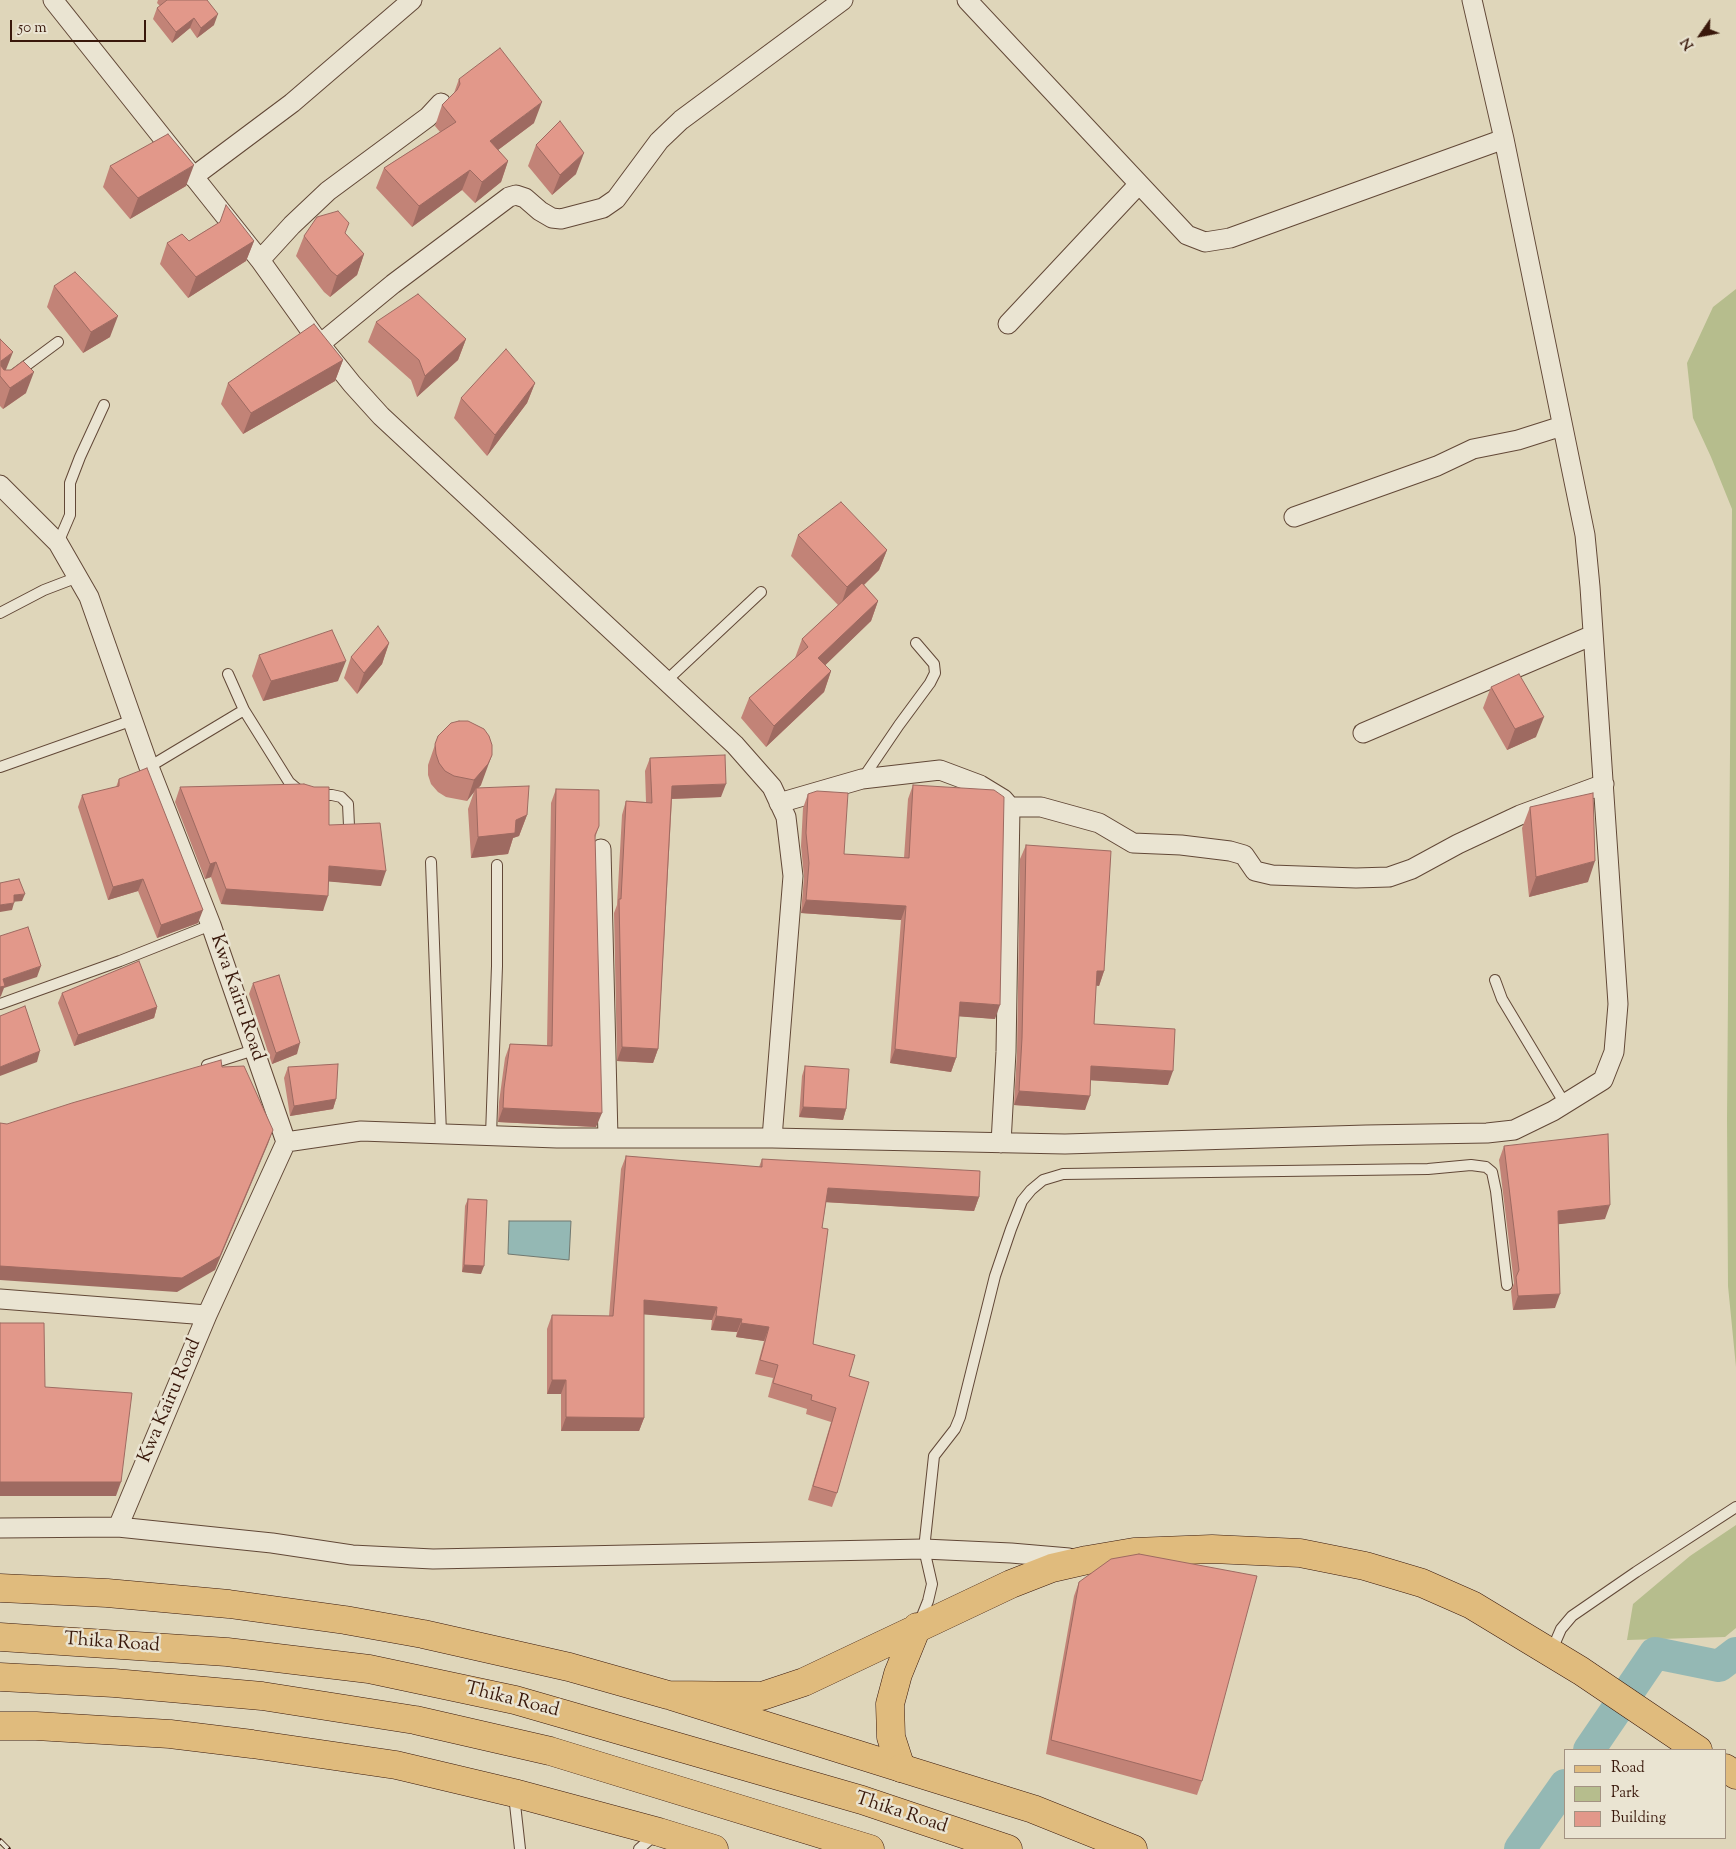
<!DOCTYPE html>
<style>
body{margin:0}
#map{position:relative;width:1736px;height:1849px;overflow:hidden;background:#dfd6ba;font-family:"Sorts Mill Goudy",serif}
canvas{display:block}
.legend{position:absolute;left:1564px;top:1749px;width:162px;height:90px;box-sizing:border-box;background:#eae4d2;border:1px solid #a39282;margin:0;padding:6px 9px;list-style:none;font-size:15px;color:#39180b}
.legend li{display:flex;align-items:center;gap:10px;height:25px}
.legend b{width:25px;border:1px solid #a39282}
.north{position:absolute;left:1676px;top:10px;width:50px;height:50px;-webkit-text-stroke:4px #eae4d2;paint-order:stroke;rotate:237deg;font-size:14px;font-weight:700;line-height:20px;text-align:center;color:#39180b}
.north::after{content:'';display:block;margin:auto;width:18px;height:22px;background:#39180b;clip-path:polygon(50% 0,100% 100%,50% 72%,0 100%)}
.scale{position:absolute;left:10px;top:20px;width:136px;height:22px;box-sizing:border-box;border:2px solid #39180b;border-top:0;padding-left:6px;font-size:15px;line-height:18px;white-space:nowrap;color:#39180b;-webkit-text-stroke:4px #eae4d2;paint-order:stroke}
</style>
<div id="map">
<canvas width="1736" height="1849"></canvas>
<ul class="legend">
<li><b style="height:6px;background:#e0bb7d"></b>Road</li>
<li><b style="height:14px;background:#b6bd8d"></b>Park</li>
<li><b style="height:14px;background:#e2988a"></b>Building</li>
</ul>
<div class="north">N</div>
<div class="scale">50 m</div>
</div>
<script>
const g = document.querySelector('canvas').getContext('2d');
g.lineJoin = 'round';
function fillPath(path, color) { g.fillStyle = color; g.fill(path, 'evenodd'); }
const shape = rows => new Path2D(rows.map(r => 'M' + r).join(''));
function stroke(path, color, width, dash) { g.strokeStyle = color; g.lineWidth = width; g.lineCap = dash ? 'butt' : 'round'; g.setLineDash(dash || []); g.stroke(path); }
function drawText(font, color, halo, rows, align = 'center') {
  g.font = font + ' "Sorts Mill Goudy",serif'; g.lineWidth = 5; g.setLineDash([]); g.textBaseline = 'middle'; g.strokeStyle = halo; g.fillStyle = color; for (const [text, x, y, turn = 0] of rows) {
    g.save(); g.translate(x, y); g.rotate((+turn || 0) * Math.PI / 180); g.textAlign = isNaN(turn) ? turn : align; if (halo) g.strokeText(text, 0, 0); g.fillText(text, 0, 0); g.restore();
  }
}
fillPath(shape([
 [1736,289,1736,1367,1728,1286,1727,1119,1732,509,1711,457,1693,418,1687,363,1713,307],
 [1736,1525,1736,1628,1725,1637,1627,1640,1633,1604,1690,1556]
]), '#b6bd8d');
const water = shape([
 [509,1221,571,1221,569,1260,508,1254,509,1221]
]);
fillPath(water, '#94b8b4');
stroke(water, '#707870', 1);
stroke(shape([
 [1589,1750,1655,1653,1719,1666,1736,1653],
 [1520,1849,1565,1785]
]), '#94b8b4', 32);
const service = shape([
 [0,385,58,342],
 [58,543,70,515,70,483,80,457,104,405],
 [0,613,44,590,78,577],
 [228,674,244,710],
 [666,681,761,592],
 [0,767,133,720],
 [149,767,244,710,289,782,301,792],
 [863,778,899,725,930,683,935,673,934,664,916,643],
 [317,795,332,795,341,797,348,804,349,826],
 [431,862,441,1134],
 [1495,980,1502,999,1565,1104],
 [0,1004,120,961,211,925],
 [207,1065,254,1050],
 [491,1135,497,966,497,865],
 [920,1621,928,1601,932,1584,924,1549,934,1456,955,1429,960,1417,995,1276,1011,1229,1022,1201,1031,1190,1043,1180,1063,1174,1428,1169,1471,1165,1486,1167,1492,1172,1496,1191,1507,1285],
 [1551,1652,1561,1629,1572,1616,1636,1572,1736,1507],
 [514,1795,520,1849],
 [639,1849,656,1834]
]);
const minor = shape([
 [53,0,260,260,320,344,352,384,381,416,735,745,772,787,786,817,793,876,772,1138],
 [967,0,1187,235,1205,242,1230,238,1504,139],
 [193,177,292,103,412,0],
 [260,260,292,225,328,191,428,117,441,103],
 [1008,324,1139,184],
 [320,344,393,284,509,197,516,195,525,198,540,211,552,218,561,219,603,208,616,199,659,141,681,120,843,0],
 [0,485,58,543,89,597,149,767,211,925,286,1142,207,1315,118,1527],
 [1294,517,1437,466,1473,449,1518,440,1562,426],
 [1363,733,1593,635],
 [779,803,862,779,940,770,980,785,1003,799,1010,807,1006,1052,1001,1143],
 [1010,807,1041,807,1099,823,1133,843,1181,845,1230,851,1244,855,1255,871,1272,875,1356,878,1389,877,1412,869,1458,844,1520,815,1604,784],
 [601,849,608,1138],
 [286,1142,361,1131,557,1138,772,1138,1065,1144,1366,1135,1487,1133,1514,1130,1553,1111,1603,1080,1614,1052,1618,1004,1590,587,1585,535,1504,139,1472,0],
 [0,1299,207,1315],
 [0,1528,118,1527,272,1543,352,1555,433,1559,924,1549,1011,1553,1069,1558]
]);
const primary = shape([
 [0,1588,107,1593,229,1604,345,1620,423,1634,569,1667,668,1695,901,1768],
 [668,1695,762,1696,804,1682,1011,1584,1052,1568,1087,1560,1134,1552,1212,1549,1300,1553,1365,1566,1422,1583,1472,1605,1581,1671,1698,1750],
 [0,1726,36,1726,170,1734,252,1744,396,1765,514,1793,659,1832,714,1849],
 [901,1768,891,1737,890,1704,898,1674,917,1627],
 [1725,1768,1736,1775]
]);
const trunk = shape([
 [0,1637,227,1652,369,1669,515,1700,862,1800,1008,1849],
 [0,1677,114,1683,262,1696,415,1720,550,1751,870,1849],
 [901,1768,1033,1809,1133,1849]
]);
stroke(service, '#624837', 12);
stroke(minor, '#624837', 21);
stroke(primary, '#39180b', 29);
stroke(trunk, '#39180b', 29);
stroke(service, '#eae4d2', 10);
stroke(minor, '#eae4d2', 19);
stroke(primary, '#e0bb7d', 28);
stroke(trunk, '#e0bb7d', 28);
const rail = shape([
 [0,1841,8,1849]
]);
stroke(rail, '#39180b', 5.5);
stroke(rail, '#eae4d2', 4, [11]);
fillPath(shape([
 [158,0,207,0,214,25,197,38,190,28,172,43,153,19,157,8,160,6,157,3],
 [459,79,534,123,498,150,508,161,501,182,475,203,462,190,412,227,376,188,384,168,440,132,435,126,442,105,454,93],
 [536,145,576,174,552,195,528,166],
 [110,166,186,186,130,219,103,187],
 [220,222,254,241,246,261,188,298,160,264,167,243,189,241],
 [345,233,364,254,357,275,330,297,324,292,296,256,304,236],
 [54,286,110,337,83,353,47,307],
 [376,322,466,339,458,360,417,397,411,380,368,342],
 [0,339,6,370,26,393,3,409,0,406],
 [343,360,335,381,243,434,221,404,228,383],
 [535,383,527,403,487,456,454,418,461,398],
 [798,535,887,550,879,570,864,585,878,601,871,621,825,665,831,671,824,692,766,747,741,718,749,698,795,658,802,639,838,605,791,556],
 [389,643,382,664,357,694,344,678,351,657],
 [259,655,338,681,263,701,252,676],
 [1491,687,1536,737,1507,750,1483,708],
 [438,736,481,785,478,788,527,815,519,836,513,838,508,854,471,858,468,809,474,792,467,801,446,797,438,792,431,784,428,775,428,765],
 [650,758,721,797,672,799,658,1049,653,1063,617,1061,614,913,617,905,622,815,626,801,646,802,645,771],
 [119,779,198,923,157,938,138,891,108,900,78,807,82,795,116,787],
 [913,785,995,1019,959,1016,956,1058,951,1072,890,1063,901,920,801,913,804,877,801,846,803,808,808,794,844,854,904,858,908,799],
 [180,787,329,825,381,886,328,881,323,911,221,904,211,877,205,879,175,802],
 [556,789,599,826,595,838,596,1127,498,1122,499,1102,505,1058,510,1044,547,1045,551,803],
 [1530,807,1588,882,1529,897,1522,828],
 [1026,845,1104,971,1099,986,1096,985,1094,1024,1168,1085,1091,1080,1085,1110,1014,1105,1017,1052,1020,859],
 [253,983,297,1054,272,1064,249,994],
 [62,993,157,1007,154,1018,74,1046,58,1003],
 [805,1066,846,1109,843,1120,799,1117,802,1076],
 [288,1067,336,1099,333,1109,290,1116,284,1078],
 [1504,1146,1605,1219,1558,1224,1555,1308,1513,1310,1511,1291,1514,1283,1499,1160],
 [626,1156,759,1167,762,1159,979,1197,974,1211,826,1202,822,1228,813,1344,849,1376,837,1493,832,1507,808,1500,831,1422,806,1414,807,1409,768,1397,773,1378,755,1374,764,1341,736,1337,737,1332,711,1330,712,1320,644,1314,644,1418,639,1431,561,1431,561,1394,547,1394,547,1329,552,1315,609,1316,621,1169],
 [468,1199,481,1274,462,1272,465,1206],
 [1079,1582,1202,1781,1197,1795,1046,1754,1074,1596]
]), '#c28377');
fillPath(shape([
 [218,14,214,25,197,38,201,28],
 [194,18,190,28,172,43,176,32],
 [542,102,534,123,482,162,490,141],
 [584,153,576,174,552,195,560,175],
 [508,161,501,182,475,203,482,182],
 [194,165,186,186,130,219,138,198],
 [470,170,462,190,412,227,419,206],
 [254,241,246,261,188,298,196,277],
 [364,254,357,275,330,297,337,276],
 [118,316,110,337,83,353,91,332],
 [466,339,458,360,417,397,425,376],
 [13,352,5,372,0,376,1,361],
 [343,360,335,381,243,434,251,413],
 [34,372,26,393,3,409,10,388],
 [535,383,527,403,487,456,495,435],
 [887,550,879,570,840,608,847,587],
 [878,601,871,621,811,679,818,658],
 [389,643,382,664,357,694,364,673],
 [346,661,338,681,263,701,271,681],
 [831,671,824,692,766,747,774,726],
 [1544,717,1536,737,1507,750,1515,729],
 [492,755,481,785,476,790,476,788,474,792,467,801,474,780],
 [726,784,721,797,667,799,672,786],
 [527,815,519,836,513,838,508,854,471,858,478,837],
 [1595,861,1588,882,1529,897,1536,877],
 [216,862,211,877,205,879,210,864],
 [329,866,386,871,381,886,323,881],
 [143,879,138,891,108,900,113,887],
 [226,889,328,896,323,911,221,904],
 [25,894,22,901,11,902,14,895],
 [806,900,906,906,901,920,801,913],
 [14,903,12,910,0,912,0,905],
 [203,910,198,923,157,938,161,925],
 [41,966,37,977,4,988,1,996,0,997,0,987,3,979],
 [1097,971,1104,971,1099,986,1092,985],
 [960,1002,1000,1005,995,1019,954,1016],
 [157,1007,154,1018,74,1046,78,1035],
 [300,1043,297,1054,272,1064,276,1053],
 [622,1047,658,1049,653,1063,617,1061],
 [895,1049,956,1058,951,1072,890,1063],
 [40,1051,37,1062,0,1076,0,1067],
 [1091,1066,1173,1071,1168,1085,1086,1080],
 [1019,1091,1090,1096,1085,1110,1014,1105],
 [336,1099,333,1109,290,1116,294,1106],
 [803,1107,846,1109,843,1120,799,1117],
 [503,1108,602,1113,596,1127,498,1122],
 [273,1130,268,1144,215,1270,177,1292,0,1280,0,1266],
 [828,1188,979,1197,974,1211,823,1202],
 [1610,1205,1605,1219,1552,1225,1558,1211],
 [464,1265,484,1266,481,1274,462,1272],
 [1560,1294,1555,1308,1513,1310,1518,1296],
 [644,1300,717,1307,712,1320,639,1314],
 [716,1316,742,1319,737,1332,711,1330],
 [741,1323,769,1327,764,1341,736,1337],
 [552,1380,566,1380,561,1394,547,1394],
 [566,1417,644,1418,639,1431,561,1431],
 [0,1482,121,1482,116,1496,0,1496]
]), '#9e6a61');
const building = shape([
 [167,0,207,0,218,14,201,28,194,18,176,32,157,8,167,0],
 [500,48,542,102,490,141,508,161,482,182,470,170,419,206,384,168,456,122,442,105,457,90,460,84,459,79,500,48],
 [560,121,584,153,560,175,536,145,560,121],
 [168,134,194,165,138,198,110,166,168,134],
 [226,205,254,241,196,277,167,243,182,234,189,241,220,222,226,205],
 [338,211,349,223,345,233,364,254,337,276,331,271,304,236,317,217,338,211],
 [75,272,118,316,91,332,54,286,75,272],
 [418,294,466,339,425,376,419,360,376,322,418,294],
 [314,324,343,360,251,413,228,383,314,324],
 [0,339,13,352,1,361,1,366,4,370,11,370,23,361,34,372,10,388,0,376,0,339],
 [506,349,535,383,495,435,461,398,506,349],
 [841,502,887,550,847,587,798,535,841,502],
 [862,583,878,601,818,658,831,671,774,726,749,698,808,647,802,639,862,583],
 [378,626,389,643,364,673,351,657,378,626],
 [332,630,346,661,271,681,259,655,332,630],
 [1519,674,1544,717,1515,729,1491,687,1519,674],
 [459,721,468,721,484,729,489,736,492,745,492,755,488,764,474,780,454,776,445,771,439,763,436,754,435,744,438,736,451,723,459,721],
 [725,755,726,784,672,786,658,1049,622,1047,619,899,621,899,626,801,652,803,650,758,725,755],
 [147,768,203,910,161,925,143,879,113,887,82,795,119,786,119,779,147,768],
 [304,784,314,787,329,787,329,825,380,823,386,871,329,866,328,896,226,889,216,862,210,864,180,787,304,784],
 [913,785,994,790,1004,797,1000,1005,960,1002,956,1058,895,1049,906,906,806,900,809,863,806,833,808,794,817,791,848,793,844,854,909,858,913,785],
 [529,786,527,815,516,820,515,833,478,837,476,788,529,786],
 [556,789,599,790,599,826,595,835,602,1113,503,1108,504,1088,510,1044,552,1046,556,789],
 [1593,793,1595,861,1536,877,1530,807,1593,793],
 [1026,845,1111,851,1104,971,1097,971,1094,1024,1175,1029,1173,1071,1091,1066,1090,1096,1019,1091,1022,1038,1026,845],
 [19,879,25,894,14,895,14,903,0,905,0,883,19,879],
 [28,927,41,966,3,979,5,986,0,987,0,936,28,927],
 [139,961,157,1007,78,1035,62,993,139,961],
 [279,975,300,1043,276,1053,253,983,279,975],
 [25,1006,40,1051,0,1067,0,1016,25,1006],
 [221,1060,222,1067,244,1066,273,1130,220,1256,182,1278,0,1266,0,1123,7,1124,72,1103,221,1060],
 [338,1064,336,1099,294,1106,288,1067,338,1064],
 [805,1066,849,1069,846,1109,803,1107,805,1066],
 [1608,1134,1610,1205,1558,1211,1560,1294,1518,1296,1516,1277,1519,1270,1504,1146,1608,1134],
 [626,1156,762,1167,762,1159,980,1171,979,1197,828,1188,822,1228,828,1229,813,1344,855,1355,849,1376,869,1382,837,1493,813,1486,836,1408,811,1400,812,1395,773,1383,778,1365,760,1360,769,1327,741,1323,742,1319,716,1316,717,1307,644,1300,644,1418,566,1417,566,1380,552,1380,552,1315,613,1316,626,1156],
 [468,1199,487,1200,484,1266,464,1265,468,1199],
 [0,1323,44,1323,45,1387,132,1393,121,1482,0,1482,0,1323],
 [1139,1554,1257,1576,1202,1781,1051,1740,1079,1582,1111,1559,1139,1554]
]);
fillPath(building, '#e2988a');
stroke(building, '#9e6a61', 1);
drawText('19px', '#39180b', '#eae4d2', [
 ["Kwa Kairu Road",236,998,71],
 ["Kwa Kairu Road",171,1401,-67],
 ["Thika Road",112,1644,4],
 ["Thika Road",512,1701,14],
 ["Thika Road",901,1814,18]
]);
</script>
